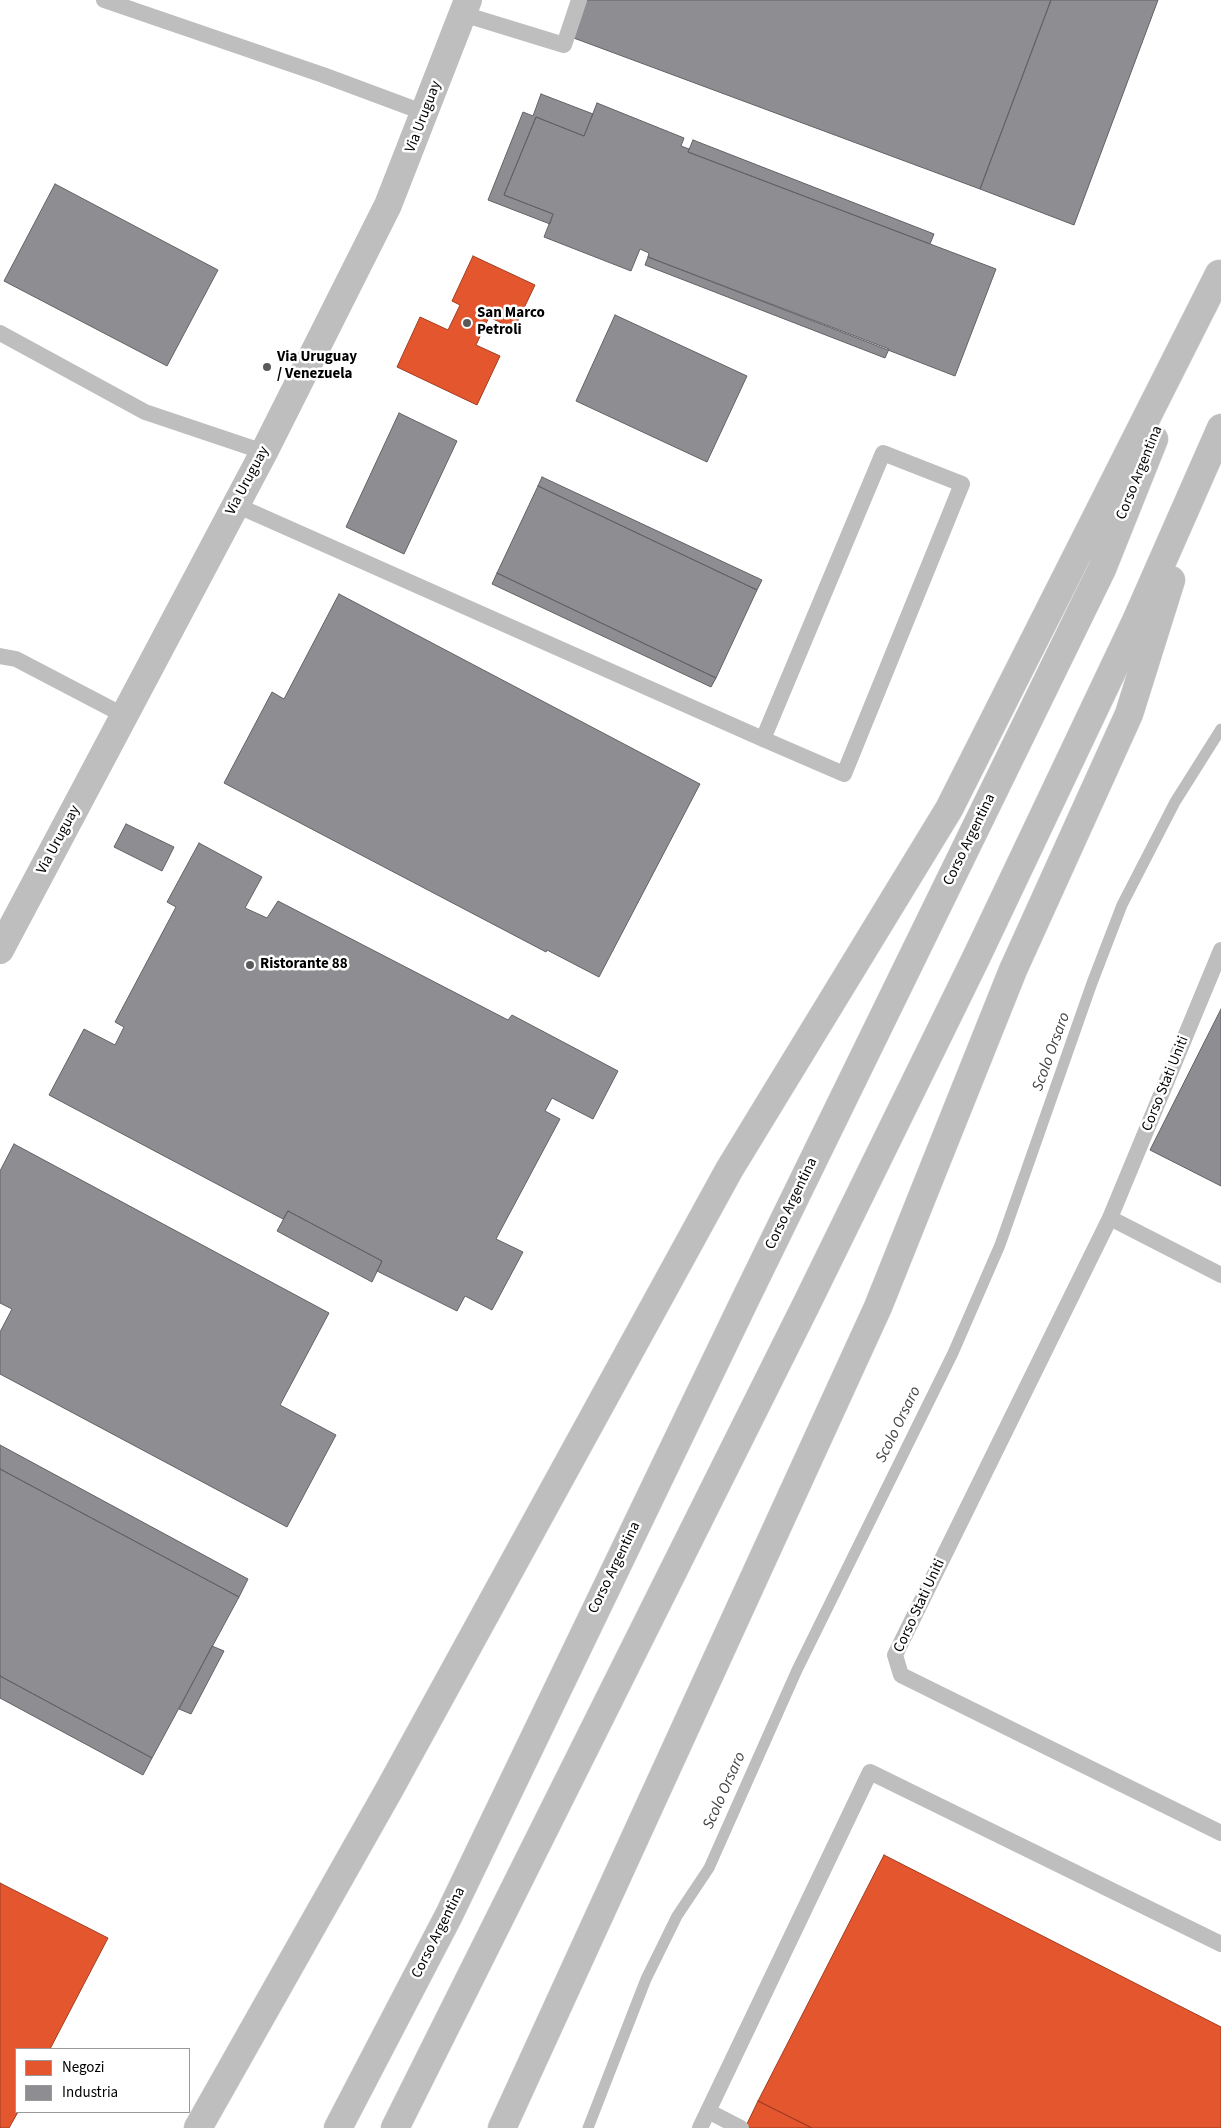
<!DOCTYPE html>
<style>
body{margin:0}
#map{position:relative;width:1221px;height:2128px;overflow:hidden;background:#fff;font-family:"Source Sans 3",sans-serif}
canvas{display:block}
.legend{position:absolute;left:15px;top:2048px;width:175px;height:65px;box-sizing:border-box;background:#fff;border:1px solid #999;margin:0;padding:6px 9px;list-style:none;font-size:15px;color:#000}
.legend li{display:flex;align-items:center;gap:10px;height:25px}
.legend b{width:25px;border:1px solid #999}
</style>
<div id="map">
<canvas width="1221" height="2128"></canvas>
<ul class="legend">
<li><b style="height:14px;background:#e4572e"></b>Negozi</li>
<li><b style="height:14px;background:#8d8d92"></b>Industria</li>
</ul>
</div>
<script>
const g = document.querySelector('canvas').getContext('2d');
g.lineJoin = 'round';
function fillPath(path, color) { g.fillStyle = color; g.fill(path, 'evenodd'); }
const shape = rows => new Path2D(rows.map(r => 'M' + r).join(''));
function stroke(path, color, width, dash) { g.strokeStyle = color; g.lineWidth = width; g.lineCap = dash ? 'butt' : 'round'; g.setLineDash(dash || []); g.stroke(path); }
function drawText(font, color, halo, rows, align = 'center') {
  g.font = font + ' "Source Sans 3",sans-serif'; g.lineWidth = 5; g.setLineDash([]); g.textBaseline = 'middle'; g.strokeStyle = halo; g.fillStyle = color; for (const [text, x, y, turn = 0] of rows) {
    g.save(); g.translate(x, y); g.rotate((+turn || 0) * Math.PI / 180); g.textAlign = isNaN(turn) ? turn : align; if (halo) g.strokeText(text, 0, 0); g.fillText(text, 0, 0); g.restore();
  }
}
const shops = shape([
 [473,256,535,285,514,329,489,317,476,345,500,356,477,405,397,367,420,317,448,330,460,305,452,301,473,256],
 [884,1855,1221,2027,1221,2128,812,2128,758,2101,884,1855],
 [0,1883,108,1938,50,2049,16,2049,18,2112,9,2128,0,2128,0,1883],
 [758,2101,812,2128,745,2128,758,2101]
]);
fillPath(shops, '#e4572e');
stroke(shops, '#a03d20', 1);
const industry = shape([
 [585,0,1051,0,980,189,571,37,585,0],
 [1051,0,1158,0,1074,225,980,189,1051,0],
 [541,94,593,114,584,136,536,117,504,195,553,214,550,224,488,200,523,112,533,116,541,94],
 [597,103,684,138,681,146,689,149,688,152,996,269,955,376,648,257,649,253,640,249,631,271,544,237,553,214,504,195,536,117,584,136,597,103],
 [693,140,934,234,930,244,688,152,693,140],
 [55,184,218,270,167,366,4,281,55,184],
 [648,257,889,349,885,358,645,265,648,257],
 [615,315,747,376,707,462,576,401,615,315],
 [399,413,457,441,404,554,346,527,399,413],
 [542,477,762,580,757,590,538,486,542,477],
 [538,486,757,590,716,678,497,573,538,486],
 [497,573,716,678,711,687,492,584,497,573],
 [339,594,700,784,599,977,547,950,546,952,224,783,272,692,284,699,339,594],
 [126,824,174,847,162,871,114,847,126,824],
 [199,843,262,877,245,908,267,918,278,901,508,1020,512,1015,618,1071,593,1119,552,1098,545,1111,560,1119,496,1239,523,1252,492,1310,465,1296,457,1311,377,1271,382,1261,288,1211,283,1219,49,1095,84,1029,115,1045,124,1027,115,1022,176,907,167,902,199,843],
 [1221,1009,1221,1186,1150,1150,1221,1009],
 [14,1144,329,1313,280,1405,336,1435,287,1527,0,1374,0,1332,12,1309,0,1303,0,1171,14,1144],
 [288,1211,382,1261,372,1282,277,1231,288,1211],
 [0,1445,248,1579,239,1597,0,1469,0,1445],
 [0,1469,239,1597,152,1758,0,1676,0,1469],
 [212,1646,224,1651,191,1714,179,1709,212,1646],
 [0,1676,152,1758,143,1775,0,1698,0,1676]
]);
fillPath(industry, '#8d8d92');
stroke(industry, '#636366', 1);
stroke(shape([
 [588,2128,646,1979,677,1916,709,1868,797,1670,953,1353,1000,1245,1092,983,1122,905,1175,802,1221,729]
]), '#bdbdbd', 11);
const trunk = shape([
 [198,2128,389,1790,729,1170,949,809,1219,274],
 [338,2128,449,1915,744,1302,1102,569,1154,439],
 [395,2128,807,1303,976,958,1136,621,1221,428],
 [502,2128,878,1307,1013,970,1129,714,1171,580]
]);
stroke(trunk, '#dbdbdb', 29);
stroke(shape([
 [104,0,323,75,425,113],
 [463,14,564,45,579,0],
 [0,333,145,412,264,452],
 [236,505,763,739,844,774,962,484,883,453,763,739],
 [0,656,16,659,125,716],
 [1221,950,1110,1218,895,1655,901,1675,1221,1833],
 [1110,1218,1221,1275],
 [708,2111,741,2128],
 [700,2128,870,1772,1221,1944]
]), '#bebebe', 16);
stroke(shape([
 [0,950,264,452,388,205,468,0]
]), '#bebebe', 28);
stroke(trunk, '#bebebe', 28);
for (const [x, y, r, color] of [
 [467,323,5,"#595959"],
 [267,367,5,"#595959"],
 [250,965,5,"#595959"]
]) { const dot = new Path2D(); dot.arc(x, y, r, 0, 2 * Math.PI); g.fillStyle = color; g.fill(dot); stroke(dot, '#fff', 2); }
drawText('15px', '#000', '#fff', [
 ["Via Uruguay",424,117,-69],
 ["Corso Argentina",1140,473,-68],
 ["Via Uruguay",248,481,-62],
 ["Via Uruguay",59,840,-62],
 ["Corso Argentina",970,840,-64],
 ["Corso Stati Uniti",1166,1084,-68],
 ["Corso Argentina",792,1204,-64],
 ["Corso Argentina",615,1568,-64],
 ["Corso Stati Uniti",920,1606,-65],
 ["Corso Argentina",439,1933,-63]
]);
drawText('bold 15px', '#000', '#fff', [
 ["San Marco",477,314],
 ["Petroli",477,331],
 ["Via Uruguay",277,358],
 ["/ Venezuela",277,375],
 ["Ristorante 88",260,965]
], 'left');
drawText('italic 16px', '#424242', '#fff', [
 ["Scolo Orsaro",1052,1052,-70],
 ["Scolo Orsaro",899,1425,-64],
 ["Scolo Orsaro",725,1791,-66]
]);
</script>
